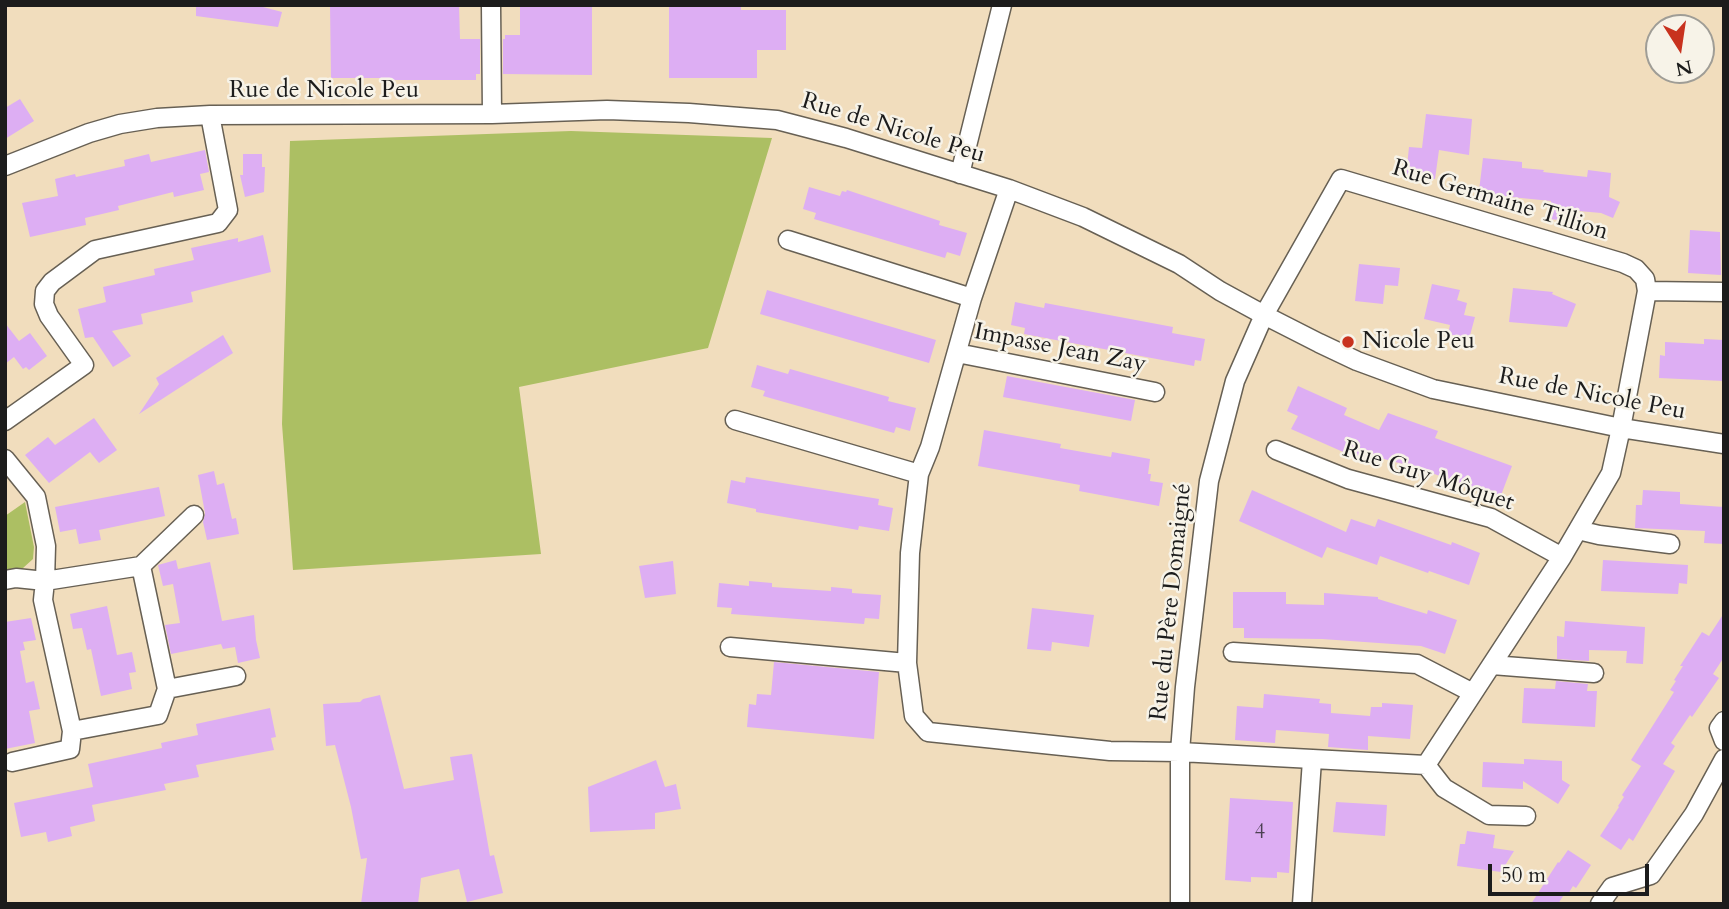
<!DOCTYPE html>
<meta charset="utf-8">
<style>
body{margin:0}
#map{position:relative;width:1729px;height:909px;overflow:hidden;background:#f1ddbd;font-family:Cardo,serif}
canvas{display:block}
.frame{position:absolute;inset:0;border:7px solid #1c1c1c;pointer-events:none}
.north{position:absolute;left:1645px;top:14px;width:70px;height:70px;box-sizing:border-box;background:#f7f3e8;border:2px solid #9f9d96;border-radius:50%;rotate:168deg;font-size:19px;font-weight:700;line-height:28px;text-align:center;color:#1c1c1c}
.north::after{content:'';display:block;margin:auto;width:24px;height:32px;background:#c8321e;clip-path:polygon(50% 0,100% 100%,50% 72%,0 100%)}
.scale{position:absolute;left:1488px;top:864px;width:161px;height:32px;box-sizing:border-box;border:4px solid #1c1c1c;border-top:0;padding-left:9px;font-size:21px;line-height:24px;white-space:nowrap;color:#1c1c1c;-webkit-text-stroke:5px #f7f3e8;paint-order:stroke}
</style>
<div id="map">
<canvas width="1729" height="909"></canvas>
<div class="frame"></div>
<div class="north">N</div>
<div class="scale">50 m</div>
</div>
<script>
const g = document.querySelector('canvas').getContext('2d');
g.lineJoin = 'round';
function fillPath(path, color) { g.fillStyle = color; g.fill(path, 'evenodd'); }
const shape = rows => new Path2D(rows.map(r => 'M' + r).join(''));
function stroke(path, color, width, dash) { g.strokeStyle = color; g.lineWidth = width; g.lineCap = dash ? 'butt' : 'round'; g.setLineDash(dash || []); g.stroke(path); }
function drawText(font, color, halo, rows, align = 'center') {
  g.font = font + ' Cardo,serif'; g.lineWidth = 5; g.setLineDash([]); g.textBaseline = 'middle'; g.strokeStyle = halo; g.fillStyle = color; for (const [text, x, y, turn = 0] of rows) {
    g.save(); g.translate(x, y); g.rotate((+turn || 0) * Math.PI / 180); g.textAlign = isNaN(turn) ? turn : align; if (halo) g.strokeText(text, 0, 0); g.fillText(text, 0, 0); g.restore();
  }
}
fillPath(shape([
 [571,131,772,138,708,348,519,387,541,554,293,570,282,424,290,141],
 [25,502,34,547,33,559,23,568,5,572,5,516]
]), '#acbf63');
fillPath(shape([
 [196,5,263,5,263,7,282,12,278,27,196,16],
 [330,5,459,5,460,39,480,39,480,74,476,74,476,80,387,80,387,78,331,78],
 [520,5,592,5,592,75,503,74,503,39,505,39,505,35,520,35],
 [669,5,741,5,741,10,786,10,786,50,757,50,757,78,669,78],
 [20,99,34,121,5,139,5,108],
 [1426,114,1472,119,1469,155,1439,150,1435,179,1406,176,1409,147,1422,148],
 [205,150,209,172,200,174,204,190,174,197,173,192,118,206,119,210,85,218,86,225,30,237,22,203,58,196,55,179,75,174,76,177,125,166,124,160,149,154,151,162],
 [243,154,262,154,262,167,265,167,264,192,245,197,240,175,243,175],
 [1483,158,1522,162,1522,168,1544,170,1543,172,1587,177,1588,170,1611,173,1609,197,1620,202,1613,218,1601,213,1579,211,1578,222,1549,219,1551,201,1501,196,1500,202,1478,199],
 [809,187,840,196,842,191,846,192,847,190,940,221,939,225,967,233,960,256,947,252,945,258,814,219,816,213,803,209],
 [1690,230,1720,232,1721,275,1688,273],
 [263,235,271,272,191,292,193,302,141,314,143,324,112,331,131,356,113,367,93,337,85,338,78,309,106,302,103,287,155,275,154,269,194,260,191,248,238,238,238,242],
 [1359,264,1400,268,1398,286,1385,285,1383,304,1355,301],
 [1432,284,1460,290,1457,300,1467,303,1464,315,1475,317,1469,339,1448,334,1450,325,1424,319],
 [1513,288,1553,292,1552,294,1576,304,1567,327,1509,322],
 [767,290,936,340,929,363,760,314],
 [1015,302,1044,308,1045,303,1173,327,1172,333,1205,339,1201,361,1195,360,1194,366,1024,334,1025,328,1011,325],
 [5,323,19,341,30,333,47,356,29,370,26,367,23,369,14,357,5,364],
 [223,335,233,353,139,414,159,384,156,378],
 [1704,339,1724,340,1724,381,1659,378,1660,355,1665,356,1665,342,1704,344],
 [757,365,788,374,790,369,889,397,888,401,916,408,910,431,896,427,894,433,763,396,765,391,751,387],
 [1007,376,1135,400,1131,421,1003,397],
 [1298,386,1347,408,1344,415,1379,430,1388,413,1438,431,1435,438,1512,466,1500,498,1418,468,1369,455,1366,462,1291,429,1298,416,1287,411],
 [94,418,117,450,99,463,90,452,49,483,25,455,48,437,55,445],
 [984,430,1061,444,1060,448,1111,457,1112,452,1150,459,1148,474,1151,474,1150,481,1163,483,1159,506,1079,491,1080,485,978,466],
 [214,471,217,485,224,483,232,519,236,518,239,534,207,540,203,522,205,513,198,475],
 [746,477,879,499,878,505,893,508,889,531,859,526,858,530,756,512,756,509,727,503,731,480,745,483],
 [159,487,165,516,99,530,101,540,79,544,76,529,60,532,55,507],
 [1252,490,1346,532,1351,519,1375,527,1378,519,1451,545,1452,542,1480,553,1469,585,1429,571,1428,573,1380,556,1377,565,1327,547,1322,558,1239,521],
 [1643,490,1680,492,1680,504,1724,507,1724,544,1704,543,1705,531,1635,528,1636,505,1642,505],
 [176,560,178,569,210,562,222,621,254,615,256,640,260,658,238,663,235,647,223,649,221,644,171,654,165,625,180,623,173,584,163,586,158,565],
 [1603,560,1688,565,1687,584,1679,583,1678,594,1601,591],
 [673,561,676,594,645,598,639,566],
 [749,581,772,583,772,587,801,589,831,591,831,587,842,588,852,589,852,593,881,595,879,619,865,618,864,624,731,614,732,608,717,607,719,583,749,586],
 [1233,592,1286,592,1286,604,1324,605,1324,593,1378,597,1378,599,1427,614,1428,610,1457,620,1445,654,1421,646,1322,639,1244,638,1244,628,1233,628],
 [107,606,117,655,132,652,136,672,129,673,132,689,101,696,91,649,87,650,82,628,73,629,70,614],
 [1032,608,1094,615,1089,647,1052,642,1051,651,1027,649],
 [1724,613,1724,657,1713,674,1719,678,1692,717,1690,715,1671,743,1675,746,1663,764,1675,771,1633,841,1629,838,1621,850,1600,836,1619,807,1618,806,1624,797,1622,795,1641,766,1631,760,1674,692,1670,690,1676,681,1674,680,1683,666,1680,666,1702,632,1709,636],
 [31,618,36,640,23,642,25,650,20,651,26,683,34,681,40,709,29,711,35,743,5,749,5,622],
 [1565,621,1645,627,1643,664,1626,663,1627,651,1589,650,1589,661,1557,659,1557,636,1564,637],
 [774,662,879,672,874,739,747,727,749,704,756,705,757,694,771,695],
 [1556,681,1588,684,1587,691,1597,691,1595,727,1522,723,1524,688,1555,689],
 [1264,694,1320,699,1319,703,1331,704,1331,713,1370,716,1371,707,1382,707,1382,703,1413,705,1410,739,1368,736,1368,750,1328,747,1329,734,1276,730,1275,743,1235,740,1237,706,1263,708],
 [380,695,404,789,454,780,450,757,472,754,490,856,494,855,503,893,467,902,459,869,421,878,418,904,361,904,367,858,361,859,351,807,335,745,326,746,323,704,360,702,363,699],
 [270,708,276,737,271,738,274,750,196,765,199,777,164,784,166,790,92,805,95,821,70,827,72,836,48,842,46,832,21,837,14,803,93,787,88,764,162,748,161,743,198,735,196,724],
 [1524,759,1562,761,1562,780,1570,785,1558,804,1523,781,1523,789,1482,787,1483,762,1524,764],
 [656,760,665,787,676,784,681,809,655,813,655,829,590,832,588,787],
 [1230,798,1293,802,1289,873,1277,872,1277,878,1251,877,1251,882,1225,880],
 [1336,802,1387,805,1385,836,1333,832],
 [1467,831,1495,835,1493,848,1514,851,1501,872,1457,866,1460,844,1465,844],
 [1568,850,1591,865,1576,888,1573,886,1568,894,1565,893,1558,904,1531,904,1558,862,1559,863]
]), '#ddaef3');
const minor = shape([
 [491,5,492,114],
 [5,166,89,133,120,124,157,118,210,115,492,114,607,110,689,113,777,120,846,138,1009,189,1083,217,1179,264,1220,291,1264,315,1319,343,1357,361,1433,389,1621,428,1724,444],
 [960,174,1002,5],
 [1009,189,972,298,930,447,919,474,910,553,907,663,914,716,928,732,1110,751,1180,752,1426,765,1562,557,1611,473,1621,428,1647,291,1645,279,1636,269,1623,263,1341,179,1264,315,1235,381,1209,481,1185,687,1180,752,1180,904],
 [788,240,972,298],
 [1647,291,1724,292],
 [957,353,1155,392],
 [735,420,919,474],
 [5,421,84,365,49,316,44,304,45,291,52,282,95,250,218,223,228,210,210,115],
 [1276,450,1348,479,1491,518,1562,557],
 [5,459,36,497,46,546,45,581,43,600,72,731,158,715,167,689,236,676],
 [1578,530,1599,535,1670,544],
 [141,566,194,515],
 [5,580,16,578,45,581,141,566,167,689],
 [730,647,907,663],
 [1233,652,1417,664,1473,693],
 [1492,665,1594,673],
 [1724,721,1719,728,1724,741],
 [12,762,70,749,72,731],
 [1426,765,1444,788,1489,815,1526,816],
 [1302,904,1312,760],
 [1600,904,1612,887,1651,875,1694,814,1724,759]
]);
stroke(minor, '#676054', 21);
stroke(minor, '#fff', 18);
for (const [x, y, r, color] of [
 [1348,342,7,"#c8321e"]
]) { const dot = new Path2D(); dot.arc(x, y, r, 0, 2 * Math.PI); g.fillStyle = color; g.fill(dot); stroke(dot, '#f7f3e8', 2.5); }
drawText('21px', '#4c4052', null, [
 ["4",1260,833]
]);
drawText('24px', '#1c1c1c', '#f7f3e8', [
 ["Rue de Nicole Peu",324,91],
 ["Rue de Nicole Peu",893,129,17],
 ["Rue Germaine Tillion",1500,201,17],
 ["Impasse Jean Zay",1060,349,11],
 ["Rue de Nicole Peu",1592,395,11],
 ["Rue Guy Môquet",1428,477,18],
 ["Rue du Père Domaigné",1172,602,-84]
]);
drawText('24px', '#1c1c1c', '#f7f3e8', [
 ["Nicole Peu",1362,342]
], 'left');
</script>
